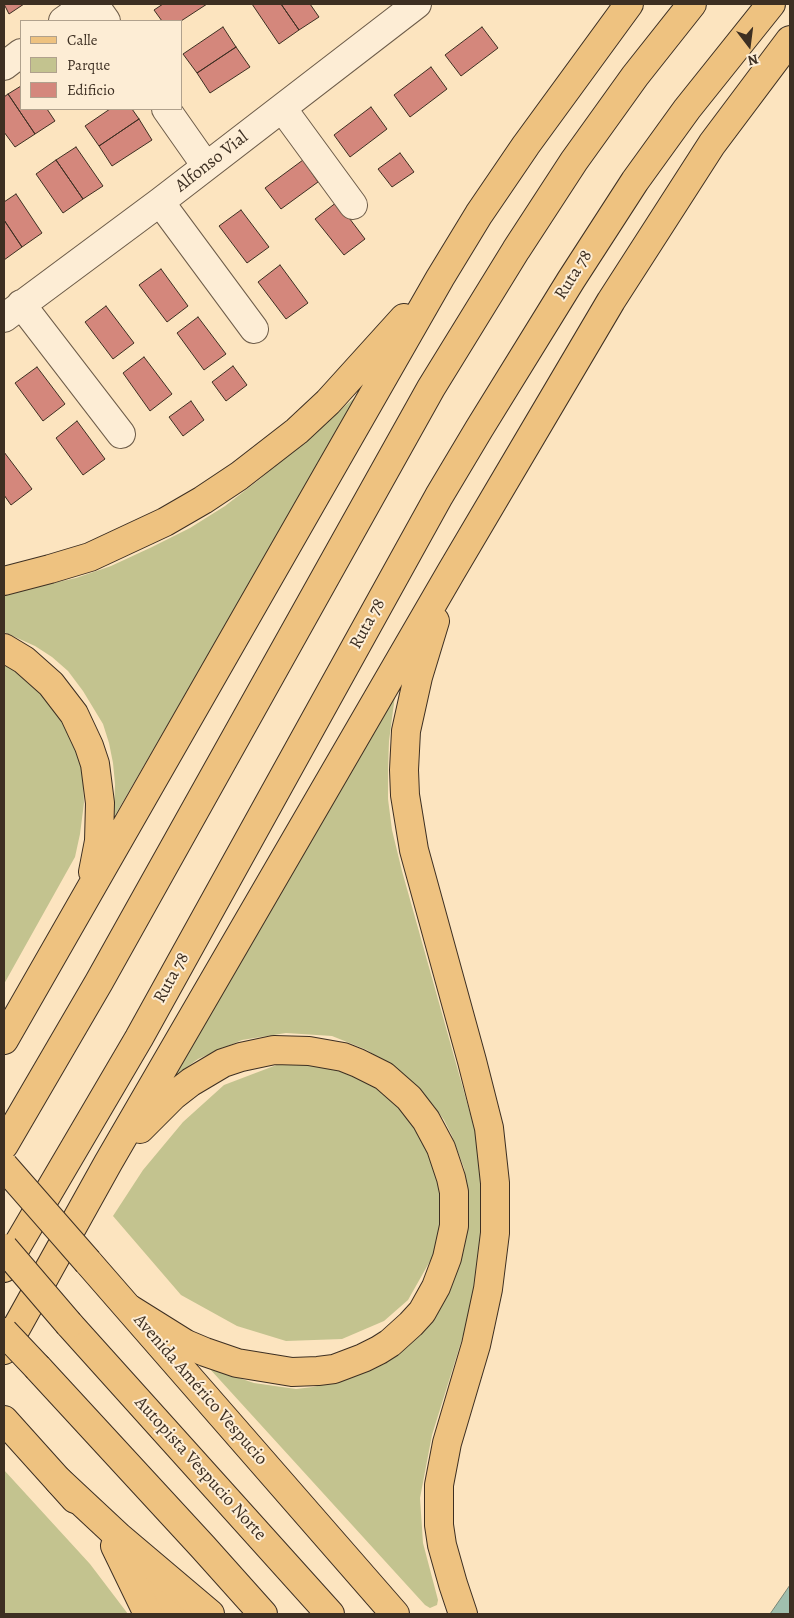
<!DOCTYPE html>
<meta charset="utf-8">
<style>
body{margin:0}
#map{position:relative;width:794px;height:1618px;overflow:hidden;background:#fce4bf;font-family:Alegreya,serif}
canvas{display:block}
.frame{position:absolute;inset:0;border:5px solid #3d2f22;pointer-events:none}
.legend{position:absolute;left:20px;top:20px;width:162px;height:90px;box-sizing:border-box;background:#fdedd5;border:1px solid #b0a18d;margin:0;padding:6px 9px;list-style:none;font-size:15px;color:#3d2f22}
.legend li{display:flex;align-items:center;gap:10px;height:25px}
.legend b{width:25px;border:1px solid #b0a18d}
.north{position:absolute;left:724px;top:20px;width:50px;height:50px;-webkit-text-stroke:4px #fdedd5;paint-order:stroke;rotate:165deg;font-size:14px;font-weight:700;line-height:20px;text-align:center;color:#3d2f22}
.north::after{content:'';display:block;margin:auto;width:18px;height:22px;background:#3d2f22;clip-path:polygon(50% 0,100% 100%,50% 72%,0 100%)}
</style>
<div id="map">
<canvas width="794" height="1618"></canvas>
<div class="frame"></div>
<ul class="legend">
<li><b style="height:6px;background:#eec280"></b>Calle</li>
<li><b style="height:14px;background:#c3c38f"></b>Parque</li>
<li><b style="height:14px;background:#d4877c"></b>Edificio</li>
</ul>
<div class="north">N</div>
</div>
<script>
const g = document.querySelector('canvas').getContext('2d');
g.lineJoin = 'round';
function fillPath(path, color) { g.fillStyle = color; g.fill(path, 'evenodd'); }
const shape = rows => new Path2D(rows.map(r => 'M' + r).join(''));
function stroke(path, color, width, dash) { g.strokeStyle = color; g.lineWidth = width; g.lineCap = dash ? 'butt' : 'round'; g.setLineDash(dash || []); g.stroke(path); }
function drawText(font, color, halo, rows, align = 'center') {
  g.font = font + ' Alegreya,serif'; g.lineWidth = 4; g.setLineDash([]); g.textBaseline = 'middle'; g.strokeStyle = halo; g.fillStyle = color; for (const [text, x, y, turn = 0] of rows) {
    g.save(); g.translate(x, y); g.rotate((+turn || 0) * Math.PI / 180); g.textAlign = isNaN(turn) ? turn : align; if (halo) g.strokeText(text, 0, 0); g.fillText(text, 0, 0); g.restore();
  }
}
fillPath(shape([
 [360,393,114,817,115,784,113,763,109,743,103,724,83,691,68,671,52,657,35,646,4,632,4,594,76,578,111,566,152,547,190,528,225,506,260,479],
 [4,662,32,679,59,711,79,756,83,779,84,803,80,834,75,857,4,984],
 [396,688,389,741,388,769,388,799,392,830,402,871,475,1131,481,1163,483,1227,472,1307,432,1435,420,1498,423,1543,438,1600,437,1605,430,1608,425,1605,209,1368,254,1383,296,1389,313,1387,347,1379,370,1370,389,1360,405,1348,443,1301,452,1285,464,1249,467,1231,467,1186,464,1168,452,1136,444,1120,434,1106,421,1091,405,1076,367,1050,332,1036,286,1033,242,1040,198,1059,169,1080],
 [345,1060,424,1120,446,1216,434,1254,408,1300,384,1321,342,1339,286,1341,237,1326,181,1295,113,1216,143,1170,183,1122,224,1085,287,1061],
 [4,1470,90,1564,128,1614,4,1614]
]), '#c3c38f');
const water = shape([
 [790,1585,790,1614,770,1614,790,1585]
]);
fillPath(water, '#a0bfae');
stroke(water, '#788576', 1);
const building = shape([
 [4,4,24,4,9,14,4,4],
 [163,4,207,4,181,21,162,21,154,10,163,4],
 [252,4,281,4,299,30,279,44,252,4],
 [281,4,310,4,319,17,299,30,281,4],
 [223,27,236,47,197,73,183,54,223,27],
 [482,27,498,48,461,76,445,55,482,27],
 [236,47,250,67,210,93,197,73,236,47],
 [431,67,447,89,410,117,394,95,431,67],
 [21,86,21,109,47,109,55,121,35,134,8,94,21,86],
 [8,94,35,134,15,147,4,132,4,97,8,94],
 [371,107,387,129,350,157,334,135,371,107],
 [110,109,132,109,139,119,99,146,85,126,110,109],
 [139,119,152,140,112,166,99,146,139,119],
 [76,147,103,186,83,199,56,160,76,147],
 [400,153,414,172,392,187,378,169,400,153],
 [56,160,83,199,63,213,36,174,56,160],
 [303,160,318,182,281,209,265,188,303,160],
 [16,194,42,233,22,247,4,220,4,202,16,194],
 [337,202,365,239,344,255,315,219,337,202],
 [241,210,269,247,247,263,219,226,241,210],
 [4,220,22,247,4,260,4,220],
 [280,265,308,303,286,319,258,282,280,265],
 [161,269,188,306,167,322,139,285,161,269],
 [106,306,134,343,113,359,85,322,106,306],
 [198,317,226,354,204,370,177,333,198,317],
 [144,357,172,394,150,411,123,373,144,357],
 [233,366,247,385,226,401,212,382,233,366],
 [37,367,65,404,43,421,15,383,37,367],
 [191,401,204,420,183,436,169,417,191,401],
 [77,421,105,459,83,475,56,438,77,421],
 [4,452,32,489,11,505,4,495,4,452]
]);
fillPath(building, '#d4877c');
stroke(building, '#3d2f22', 1);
const minor = shape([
 [94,4,106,21],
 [63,21,87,4],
 [4,66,21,53],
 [282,108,353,205],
 [166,109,206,166],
 [160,202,254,329],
 [21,304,121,434],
 [4,318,160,202,417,4]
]);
const major = shape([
 [88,1262,395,1614],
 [4,1420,75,1499],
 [123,1554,177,1614]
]);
const highway = shape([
 [4,581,50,569,90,557,165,522,203,500,239,476,297,431,328,402,404,318],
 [435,621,418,677,406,731,404,770,405,795,414,850,472,1061,489,1128,495,1183,495,1233,488,1289,476,1345,447,1443,439,1485,439,1525,442,1545,453,1584,463,1614],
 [4,648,24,660,51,684,74,714,89,746,95,764,100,803,99,841,93,872],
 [4,1040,440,278,479,214,526,145,629,4],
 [4,1145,99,982,431,388,516,250,574,161,635,76,692,4],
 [4,1268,139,1038,439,496,479,429,571,280,635,181,687,109,771,4],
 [130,1309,186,1344,205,1352,237,1363,292,1372,318,1371,334,1369,363,1358,379,1350,390,1343,411,1324,422,1312,436,1287,447,1258,454,1226,454,1192,451,1178,441,1148,426,1120,409,1098,384,1076,358,1063,343,1057,309,1051,274,1050,241,1057,223,1063,191,1082,173,1096,140,1129],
 [69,1324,330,1614],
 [4,1350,108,1163,451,572,611,301,712,144,790,40],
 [38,1368,203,1547,263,1614],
 [59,1481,119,1537,210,1614],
 [115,1546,148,1614]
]);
stroke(minor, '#6d5c49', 30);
stroke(major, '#3d2f22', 30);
stroke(highway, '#3d2f22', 30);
stroke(minor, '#fdedd5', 28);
stroke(major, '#eec280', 28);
stroke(highway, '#eec280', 28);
const majorBridge = shape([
 [4,1166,88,1262]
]);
const highwayBridge = shape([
 [4,1248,69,1324],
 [4,1332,38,1368]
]);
stroke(majorBridge, '#3d2f22', 30, []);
stroke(highwayBridge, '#3d2f22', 30, []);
stroke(majorBridge, '#eec280', 28);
stroke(highwayBridge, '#eec280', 28);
drawText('18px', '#3d2f22', '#fdedd5', [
 ["Alfonso Vial",212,162,-38],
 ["Ruta 78",574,275,-58],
 ["Ruta 78",368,624,-61],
 ["Ruta 78",172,978,-61],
 ["Avenida Américo Vespucio",200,1390,49],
 ["Autopista Vespucio Norte",200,1469,48]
]);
</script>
